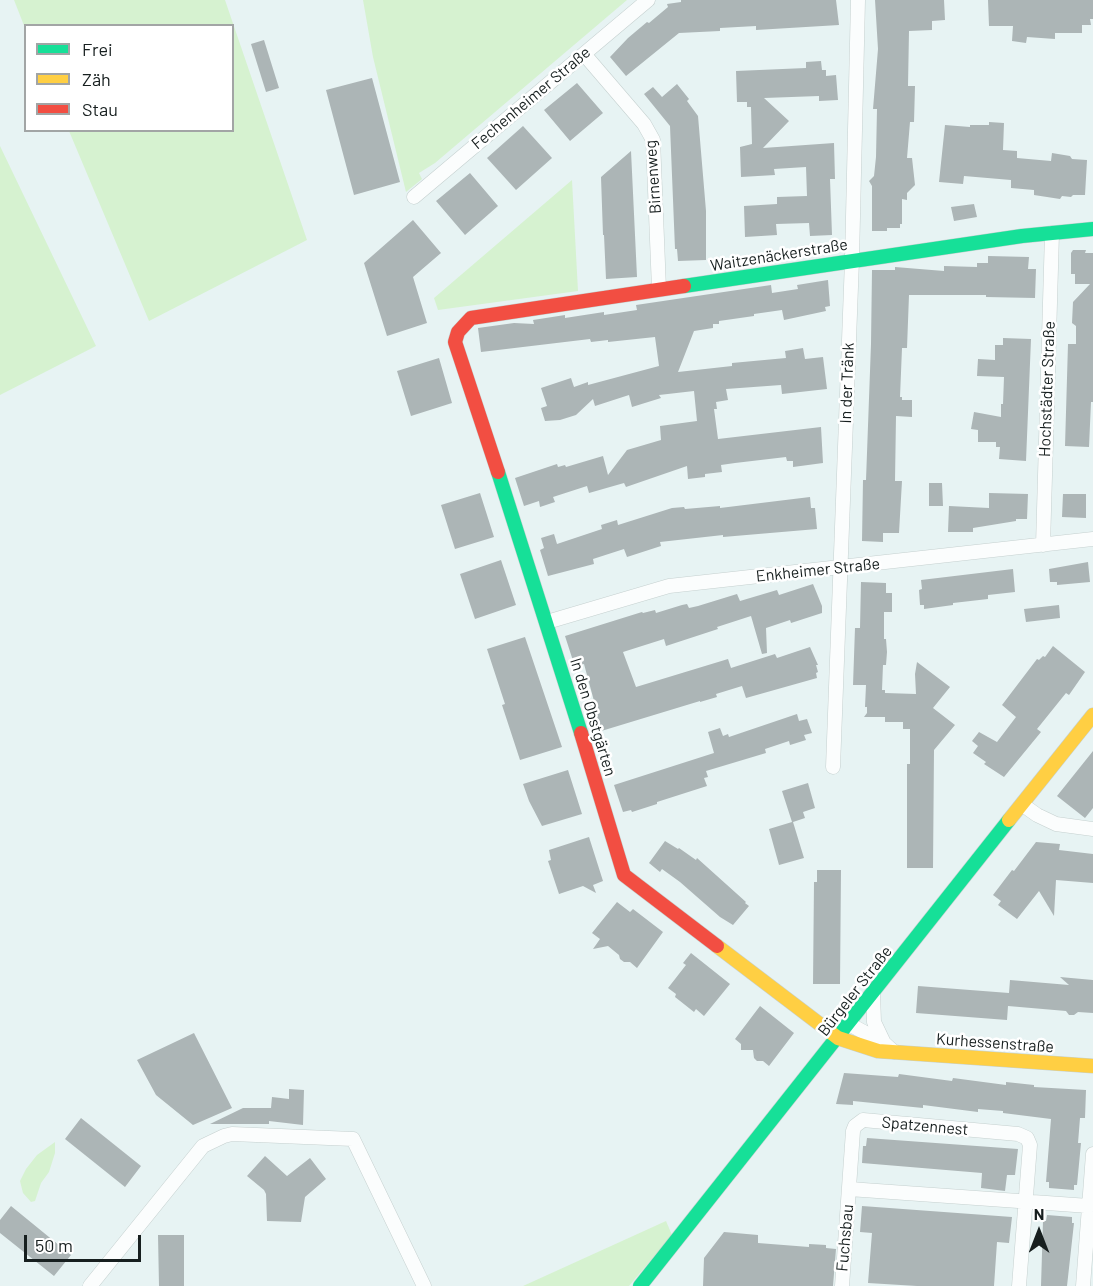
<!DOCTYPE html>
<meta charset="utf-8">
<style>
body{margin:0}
#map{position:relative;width:1093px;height:1286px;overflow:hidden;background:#e7f3f3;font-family:Barlow,sans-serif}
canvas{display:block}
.legend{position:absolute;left:24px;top:24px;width:210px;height:108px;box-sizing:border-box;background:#fff;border:2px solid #a2a5a5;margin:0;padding:8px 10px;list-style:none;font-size:18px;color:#171f1f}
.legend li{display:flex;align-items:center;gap:12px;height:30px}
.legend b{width:30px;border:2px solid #a2a5a5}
.north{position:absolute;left:1009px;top:1202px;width:60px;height:60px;-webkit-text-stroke:4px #fff;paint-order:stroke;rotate:0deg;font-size:16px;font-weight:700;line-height:24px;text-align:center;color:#171f1f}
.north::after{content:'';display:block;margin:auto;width:21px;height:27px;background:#171f1f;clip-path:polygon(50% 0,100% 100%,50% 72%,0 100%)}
.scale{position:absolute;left:24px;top:1235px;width:117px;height:27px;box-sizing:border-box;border:3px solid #171f1f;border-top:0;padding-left:8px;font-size:18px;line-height:21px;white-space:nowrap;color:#171f1f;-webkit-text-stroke:4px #fff;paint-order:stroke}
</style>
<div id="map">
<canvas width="1093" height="1286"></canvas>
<ul class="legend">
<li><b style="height:8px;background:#16e098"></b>Frei</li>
<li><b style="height:8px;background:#ffcf43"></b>Zäh</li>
<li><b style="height:8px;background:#f24e42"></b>Stau</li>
</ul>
<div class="north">N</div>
<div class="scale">50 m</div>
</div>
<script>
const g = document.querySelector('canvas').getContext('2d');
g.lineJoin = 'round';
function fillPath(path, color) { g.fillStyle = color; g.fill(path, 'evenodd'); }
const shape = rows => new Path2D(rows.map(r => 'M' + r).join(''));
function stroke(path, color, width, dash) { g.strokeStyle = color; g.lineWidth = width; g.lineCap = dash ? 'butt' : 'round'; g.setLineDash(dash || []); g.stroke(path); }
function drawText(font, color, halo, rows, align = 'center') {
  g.font = font + ' Barlow,sans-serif'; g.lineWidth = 5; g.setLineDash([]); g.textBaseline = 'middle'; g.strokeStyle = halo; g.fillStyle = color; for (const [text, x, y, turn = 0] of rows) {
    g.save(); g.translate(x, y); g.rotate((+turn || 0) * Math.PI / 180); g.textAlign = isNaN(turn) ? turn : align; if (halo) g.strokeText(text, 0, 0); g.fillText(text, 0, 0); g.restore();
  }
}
fillPath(shape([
 [14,0,225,0,307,240,149,321,69,131,232,130,232,26,26,26,25,28],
 [363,0,627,0,435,163,419,173,422,179,406,192,373,57],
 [0,146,96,346,0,395],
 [572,180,578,291,438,310,434,298],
 [55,1142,55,1153,49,1172,41,1183,35,1201,31,1202,23,1193,20,1181,26,1169,37,1155],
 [666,1221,672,1235,629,1286,523,1286]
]), '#d6f2d0');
fillPath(shape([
 [681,0,836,0,839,25,756,30,756,26,720,28,720,31,679,33,626,76,610,57,628,38,647,22,649,23,668,7,667,4,681,2],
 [875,0,944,0,945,20,932,21,932,30,909,31,908,86,915,86,914,122,910,122,907,158,912,158,915,185,907,193,907,200,902,199,902,224,900,224,900,228,887,228,887,231,872,231,872,186,869,181,874,176,876,157,877,109,873,109,878,49],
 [988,0,1093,0,1093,19,1090,19,1091,25,1082,25,1082,33,1055,33,1055,39,1027,37,1026,43,1012,41,1013,26,989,26],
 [264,40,279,88,266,92,251,44],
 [821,61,822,70,826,70,826,76,836,75,838,100,819,101,819,96,764,98,789,121,763,148,834,143,835,179,830,179,832,235,810,236,809,223,776,224,777,235,745,237,744,206,777,204,777,197,807,196,806,167,774,169,775,175,741,177,740,147,752,144,751,107,747,107,747,102,737,102,736,71,806,68,806,62],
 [372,78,400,182,354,195,326,90],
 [577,83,603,113,570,141,544,110],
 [677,84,689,99,687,101,698,116,706,211,706,260,678,261,677,249,675,249,670,126,644,94,653,87,662,97],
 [989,122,1004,123,1003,150,1017,151,1017,158,1051,161,1052,153,1070,156,1072,159,1087,160,1085,195,1073,195,1071,197,1062,196,1060,199,1034,195,1034,190,1011,188,1011,180,964,176,963,184,939,182,945,125,970,127,970,125,989,125],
 [523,126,552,158,516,190,487,158],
 [631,151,637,277,606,279,604,235,603,235,601,177],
 [470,173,498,206,465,235,436,201],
 [974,204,977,217,954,221,951,207],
 [413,220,441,253,413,277,427,323,387,336,364,263],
 [1073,250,1086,250,1085,253,1093,253,1093,402,1091,402,1089,447,1065,446,1068,344,1076,344,1076,326,1072,323,1073,302,1090,284,1075,284,1075,274,1071,274,1071,253],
 [988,256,1029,257,1028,269,1036,269,1035,298,986,297,986,295,909,295,907,348,902,348,900,397,902,397,902,400,912,400,912,417,896,416,895,481,902,481,899,533,883,533,883,542,862,541,863,480,866,480,871,344,872,270,895,270,895,267,944,271,944,266,977,267,977,263,988,263],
 [828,280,830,306,825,307,826,311,784,320,782,310,754,314,754,316,719,321,719,324,713,324,713,328,694,331,678,372,732,366,732,363,786,358,785,351,803,348,805,359,823,357,827,389,782,394,781,385,726,389,728,400,716,402,717,409,714,409,718,439,821,427,823,463,793,467,793,461,787,461,786,457,735,463,721,465,722,472,705,474,705,477,688,479,687,466,626,487,624,483,589,493,587,486,553,497,555,502,540,507,539,501,524,506,515,478,557,464,558,467,565,465,566,467,603,456,608,475,627,450,661,440,660,426,697,421,694,391,659,395,661,398,632,407,629,395,595,406,593,399,576,415,560,420,545,421,541,408,547,406,541,388,571,378,574,387,588,382,588,385,659,366,655,337,608,342,608,340,591,342,590,339,481,352,478,328,514,323,534,324,533,320,565,315,565,318,604,312,604,315,637,310,636,305,771,285,772,293,798,289,797,285],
 [1003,338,1031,339,1026,461,999,459,1000,447,996,447,996,442,978,442,978,430,971,429,974,412,1001,417,1001,404,1003,404,1004,377,977,376,978,359,995,360,995,345,1003,345],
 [439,358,452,403,411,416,397,371],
 [929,483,942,483,943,506,929,506],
 [480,493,494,537,455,549,441,505],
 [989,493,1028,494,1027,519,1016,519,1016,521,973,528,973,532,948,532,949,506,989,508],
 [1063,494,1086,494,1086,518,1062,517],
 [810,497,811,508,815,508,817,529,723,537,723,535,660,542,661,546,627,557,624,549,593,559,594,564,548,576,540,550,544,548,541,538,554,534,557,544,602,529,601,525,617,520,618,525,672,508,684,507,685,509,720,506,720,508],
 [501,560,516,605,475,619,460,574],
 [1088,562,1090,582,1057,585,1057,582,1050,582,1049,569],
 [1013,569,1015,592,988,595,988,599,953,603,953,605,924,609,924,605,920,605,919,590,922,589,921,580],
 [861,582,886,583,886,593,892,593,892,612,884,612,884,639,886,639,887,652,886,665,883,665,882,690,885,690,885,693,916,694,915,674,917,662,950,687,933,708,955,725,934,750,933,868,907,868,907,764,910,764,910,729,903,729,903,722,885,722,885,717,864,717,867,713,867,707,865,707,866,685,853,685,855,628,860,628],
 [813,584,822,606,822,613,791,623,790,620,766,628,767,653,762,654,751,616,717,627,718,629,666,646,664,639,623,652,636,687,728,659,731,668,775,654,777,658,810,647,818,665,816,665,818,672,816,673,817,678,746,698,742,686,716,694,717,697,700,702,700,701,598,732,588,702,594,701,584,664,575,667,565,636,642,612,643,613,655,610,656,613,682,605,687,604,689,608,698,606,737,594,740,601,777,590,779,595],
 [1059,605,1060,618,1026,622,1024,609],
 [525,637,562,747,520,760,502,705,505,704,487,649],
 [1053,646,1085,672,1069,695,1066,693,1037,729,1041,732,1004,777,984,764,986,762,973,753,978,746,972,741,979,732,997,742,1016,717,1002,705,1037,659,1039,660,1043,656,1045,657],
 [797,714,799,721,807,719,812,733,804,735,806,740,790,745,789,741,765,749,766,753,706,771,708,777,704,778,707,786,657,802,657,804,632,812,631,810,623,812,614,785,714,753,708,732,720,728,723,736,728,734,729,737],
 [1093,751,1093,808,1085,818,1057,796],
 [568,770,582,814,542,826,529,801,523,784],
 [808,783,815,808,803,812,805,818,793,822,804,858,779,865,769,829,792,822,782,791],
 [589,837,603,881,593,885,596,893,583,886,559,894,548,861,551,860,549,850],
 [665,841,678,849,679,848,696,860,697,858,746,902,745,903,749,906,733,925,720,917,680,882,662,869,660,872,649,863],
 [1036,842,1060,844,1059,850,1093,854,1093,883,1056,880,1054,916,1039,891,1017,919,998,905,1001,901,993,895,1012,870,1014,871],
 [817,870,841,870,840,984,813,984,814,882,817,882],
 [617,902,630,912,633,909,663,932,637,968,630,962,624,962,620,959,619,955,608,946,593,949,600,939,592,933],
 [691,953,730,984,704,1016,696,1009,694,1012,675,997,676,994,668,988,686,965,683,963],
 [1060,977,1093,980,1093,1013,1078,1012,1074,1015,1069,1015,1066,1011,1008,1006,1007,1020,916,1013,918,986,1009,993,1010,980,1069,985],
 [760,1006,794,1033,769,1066,763,1061,757,1061,754,1058,753,1050,741,1050,741,1044,735,1039],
 [194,1033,232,1108,193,1125,156,1095,137,1060],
 [844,1073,898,1077,899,1074,952,1081,953,1078,1006,1085,1006,1082,1034,1085,1034,1087,1086,1090,1085,1118,1080,1118,1078,1143,1081,1143,1077,1185,1074,1185,1074,1190,1049,1188,1049,1182,1046,1182,1051,1119,1003,1113,1003,1111,978,1109,978,1112,923,1105,923,1108,853,1101,853,1105,836,1104],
 [289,1089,304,1090,303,1125,269,1121,269,1124,210,1124,243,1108,271,1108,272,1097,289,1099],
 [81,1118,141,1166,125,1187,65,1139],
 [867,1138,1018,1149,1015,1175,1007,1175,1005,1191,981,1188,982,1173,862,1163,863,1146,866,1146],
 [265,1156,287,1176,310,1158,326,1179,305,1197,301,1222,267,1221,266,1194,264,1190,247,1176],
 [11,1206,71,1255,54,1276,0,1233,0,1220],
 [862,1206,1012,1217,1009,1243,997,1242,994,1286,917,1286,868,1283,872,1233,860,1232],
 [1047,1215,1072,1217,1072,1223,1074,1223,1067,1286,1041,1286,1043,1221,1046,1221],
 [724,1232,758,1235,758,1243,809,1247,809,1244,826,1245,826,1248,836,1249,833,1286,703,1286,704,1258],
 [158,1235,184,1235,184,1286,159,1286]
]), '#acb5b6');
const street = shape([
 [584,54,644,124,653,140,659,289],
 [414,197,648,0],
 [1043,545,1052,233],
 [547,622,669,586,1093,539],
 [833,767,852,260,858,0],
 [1023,805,1037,815,1056,824,1093,829],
 [873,994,874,1022,884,1043],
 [849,1024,884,1043,894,1052],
 [849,1189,1089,1206],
 [90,1286,203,1146,224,1136,232,1134,353,1139,424,1286],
 [842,1286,853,1131,855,1126,863,1120,1018,1134,1027,1138,1030,1145,1019,1286],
 [1083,1286,1093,1154]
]);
const fast = shape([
 [684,286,1022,236,1093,229],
 [498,472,581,733],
 [640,1286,1009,820]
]);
const slow = shape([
 [1009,820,1093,715],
 [717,946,838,1038,878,1051,1093,1066]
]);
const jam = shape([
 [498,472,455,342,458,332,471,318,684,286],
 [581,733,624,875,717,946]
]);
stroke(street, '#c5d0cf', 15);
stroke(fast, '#c5d0cf', 15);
stroke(slow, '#c5d0cf', 15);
stroke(jam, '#c5d0cf', 15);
stroke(street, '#fbfdfd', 14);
stroke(fast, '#16e098', 14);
stroke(slow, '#ffcf43', 14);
stroke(jam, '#f24e42', 14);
drawText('16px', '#171f1f', '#fff', [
 ["Fechenheimer Straße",531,98,-40],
 ["Birnenweg",653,177,-94],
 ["Waitzenäckerstraße",779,255,-9],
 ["In der Tränk",847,383,-88],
 ["Hochstädter Straße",1047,389,-88],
 ["Enkheimer Straße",818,570,-6],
 ["In den Obstgärten",593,717,73],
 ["Bürgeler Straße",855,991,-52],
 ["Kurhessenstraße",995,1043,4],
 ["Spatzennest",925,1126,5],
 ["Fuchsbau",845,1238,-85]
]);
</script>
